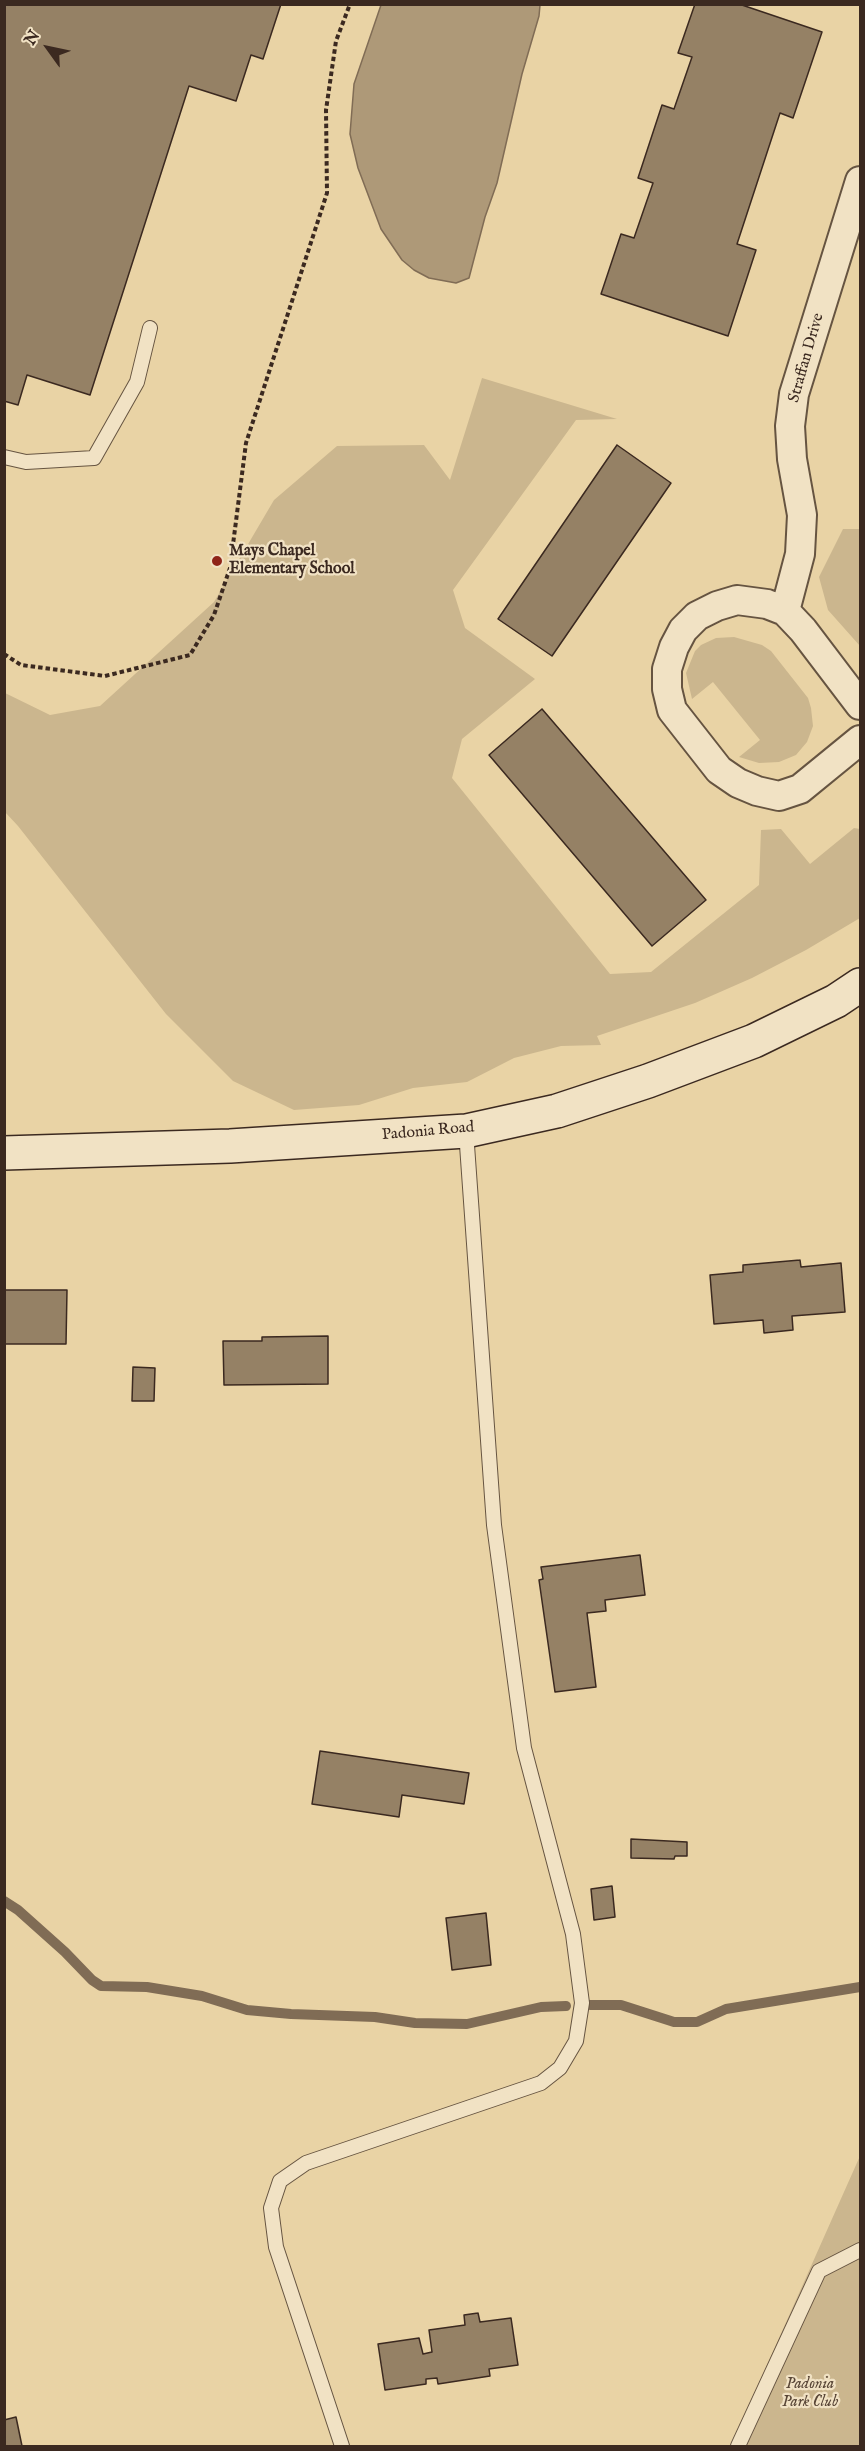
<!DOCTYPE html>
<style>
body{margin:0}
#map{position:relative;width:865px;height:2451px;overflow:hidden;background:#e9d3a5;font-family:"IM FELL English",serif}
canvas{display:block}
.frame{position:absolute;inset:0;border:6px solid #3b2920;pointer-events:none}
.north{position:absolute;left:18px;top:18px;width:60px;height:60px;-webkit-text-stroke:4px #f1e2c4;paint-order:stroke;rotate:303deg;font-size:16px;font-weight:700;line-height:24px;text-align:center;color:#3b2920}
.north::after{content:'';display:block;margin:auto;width:21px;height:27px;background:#3b2920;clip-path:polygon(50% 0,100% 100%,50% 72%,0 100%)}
</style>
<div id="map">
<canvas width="865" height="2451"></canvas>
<div class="frame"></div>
<div class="north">N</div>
</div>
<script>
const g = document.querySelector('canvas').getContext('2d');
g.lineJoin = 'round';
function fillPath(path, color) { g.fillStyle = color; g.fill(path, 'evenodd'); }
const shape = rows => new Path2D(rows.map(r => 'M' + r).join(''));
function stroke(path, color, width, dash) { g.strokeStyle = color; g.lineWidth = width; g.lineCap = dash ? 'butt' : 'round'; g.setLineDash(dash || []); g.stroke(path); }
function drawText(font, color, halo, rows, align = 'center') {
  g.font = font + ' "IM FELL English",serif'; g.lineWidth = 4.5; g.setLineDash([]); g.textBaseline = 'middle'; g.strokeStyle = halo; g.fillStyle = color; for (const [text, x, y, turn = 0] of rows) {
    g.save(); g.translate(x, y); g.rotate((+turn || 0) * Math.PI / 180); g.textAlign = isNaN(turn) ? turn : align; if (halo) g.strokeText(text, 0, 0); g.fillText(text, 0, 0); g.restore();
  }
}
fillPath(shape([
 [482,378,617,419,576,420,453,590,465,628,535,679,462,739,452,778,610,974,651,972,759,885,761,830,781,829,810,864,854,828,860,829,860,918,806,950,752,978,695,1003,597,1036,601,1045,561,1046,514,1058,467,1082,413,1088,359,1105,294,1110,233,1081,166,1014,18,826,5,812,5,693,50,715,100,706,214,602,274,500,337,446,424,445,450,480],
 [843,529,860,529,860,646,828,610,819,577],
 [734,637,762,645,771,651,808,698,811,708,813,726,807,742,796,755,779,762,759,763,739,757,760,740,713,682,692,699,686,673,695,651,701,645,716,638],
 [860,2156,860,2446,731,2446]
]), '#cbb68e');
const water = shape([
 [381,5,540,5,539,16,522,74,497,183,485,217,469,278,456,283,429,278,414,270,402,260,381,229,358,168,350,134,354,84,381,5]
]);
fillPath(water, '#ae9978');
stroke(water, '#806c55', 1.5);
stroke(shape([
 [4,1901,18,1910,65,1952,92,1980,101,1986,147,1987,202,1996,247,2010,291,2014,375,2017,415,2023,467,2024,541,2007,566,2006],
 [590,2005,621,2005,674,2022,697,2022,726,2009,860,1987]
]), '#806c55', 10);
const building = shape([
 [4,4,281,4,263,59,251,55,236,101,189,86,90,395,27,375,18,405,4,401,4,4],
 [695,4,739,4,822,32,793,118,780,113,737,244,756,250,728,336,601,294,621,234,634,238,653,183,638,178,662,105,674,109,692,57,678,53,695,4],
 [617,445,671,483,552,656,498,619,617,445],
 [542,709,706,900,652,946,489,755,542,709],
 [800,1260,801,1267,841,1263,845,1312,792,1316,793,1330,764,1333,763,1320,714,1324,710,1275,743,1272,743,1265,800,1260],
 [4,1290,67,1290,66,1344,4,1344,4,1290],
 [328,1336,328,1384,224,1385,223,1341,262,1341,262,1337,328,1336],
 [133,1367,155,1368,154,1401,132,1401,133,1367],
 [640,1555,645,1595,605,1600,606,1611,587,1613,596,1687,555,1692,539,1580,543,1579,541,1567,640,1555],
 [320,1751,469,1773,464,1804,402,1795,399,1817,312,1804,320,1751],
 [631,1839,687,1842,687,1856,675,1856,674,1859,631,1858,631,1839],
 [612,1886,615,1917,594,1920,591,1889,612,1886],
 [486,1913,491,1965,452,1970,446,1918,486,1913],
 [478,2313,480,2322,511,2318,518,2365,489,2369,490,2376,438,2384,437,2378,426,2379,426,2384,385,2390,378,2344,419,2338,423,2354,432,2352,429,2330,465,2325,464,2315,478,2313],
 [16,2417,22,2446,4,2446,4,2420,16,2417]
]);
fillPath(building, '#958165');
stroke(building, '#3b2920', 1.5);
const service = shape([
 [4,457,26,462,94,458,137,382,150,328],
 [342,2446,276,2247,271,2208,280,2181,306,2163,541,2083,560,2068,576,2041,582,2003,573,1934,524,1748,494,1525,466,1131],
 [738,2446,819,2271,860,2250]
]);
const minor = shape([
 [785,611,800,554,802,515,792,459,790,426,794,394,860,181],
 [860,705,803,630,785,611,767,604,737,600,717,606,697,616,683,630,674,647,667,669,667,689,672,710,719,770,738,783,757,791,779,796,800,789,860,740]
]);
const secondary = shape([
 [4,1153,230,1146,466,1131,557,1111,648,1081,754,1041,836,1001,860,985]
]);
stroke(service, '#665441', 16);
stroke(minor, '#665441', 32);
stroke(secondary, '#3b2920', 36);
stroke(shape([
 [4,654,21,665,105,676,190,655,214,615,230,568,246,443,327,193,326,110,336,41,350,4]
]), '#3b2920', 4, [4.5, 3]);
stroke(service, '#f1e2c4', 14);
stroke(minor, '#f1e2c4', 28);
stroke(secondary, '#f1e2c4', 33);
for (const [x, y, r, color] of [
 [217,561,6,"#8f2418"]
]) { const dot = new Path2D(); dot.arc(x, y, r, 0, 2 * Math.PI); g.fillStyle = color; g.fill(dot); stroke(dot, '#f1e2c4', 2); }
drawText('16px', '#3b2920', '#f1e2c4', [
 ["Straffan Drive",807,358,-74],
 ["Padonia Road",428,1132,-5]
]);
drawText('bold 16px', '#3b2920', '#f1e2c4', [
 ["Mays Chapel",229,552],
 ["Elementary School",229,570]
], 'left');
drawText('italic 16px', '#584536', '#f1e2c4', [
 ["Padonia",810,2385],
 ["Park Club",810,2403]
]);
</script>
